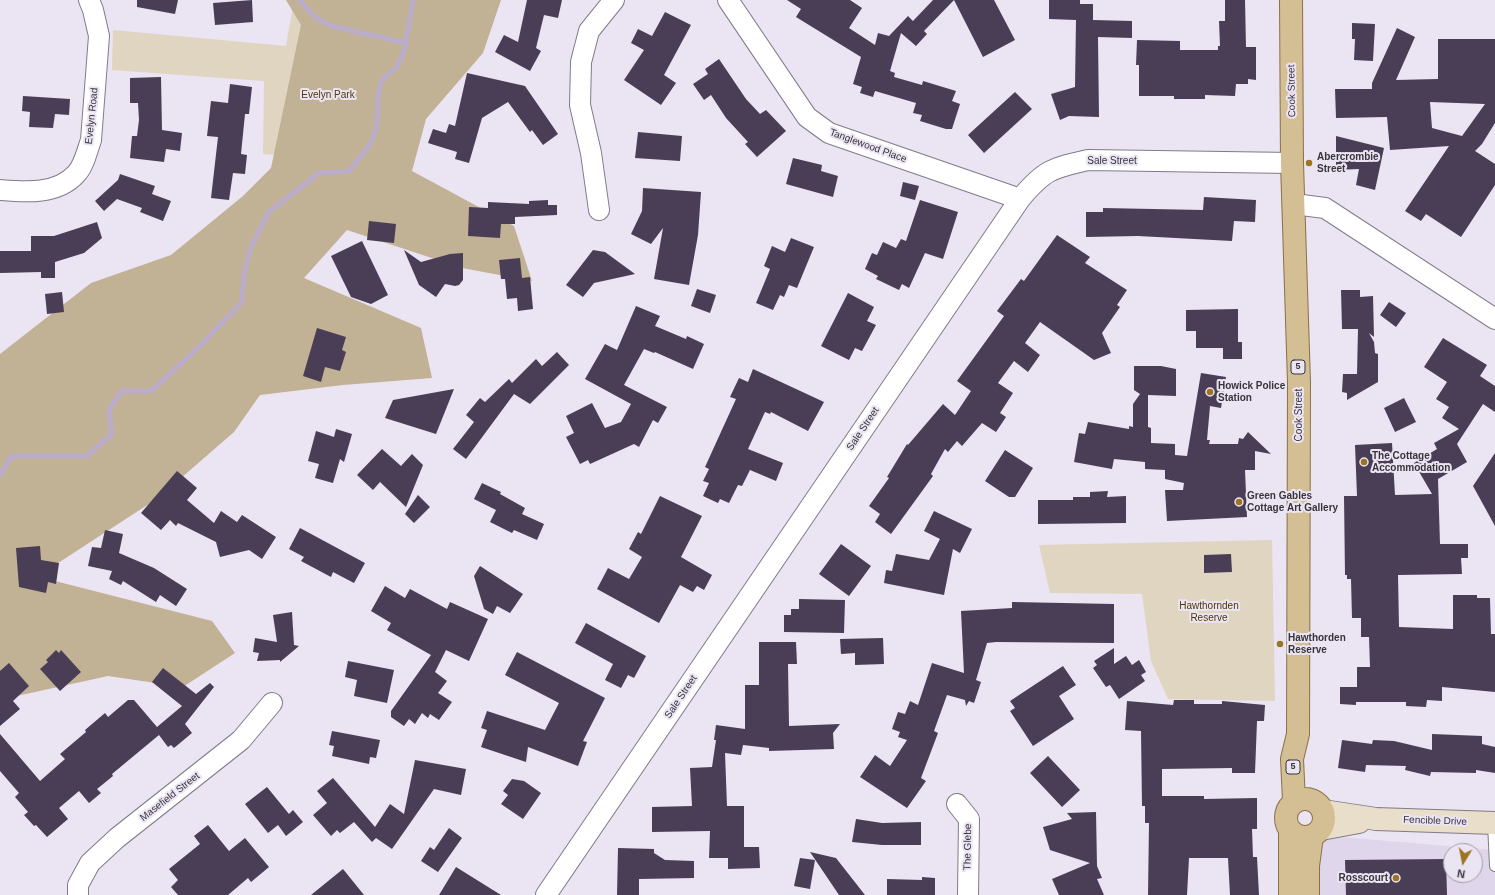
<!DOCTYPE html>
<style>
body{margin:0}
#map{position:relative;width:1495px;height:895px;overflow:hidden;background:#ebe4f3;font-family:Arial,sans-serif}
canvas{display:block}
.north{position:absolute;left:1443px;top:843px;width:40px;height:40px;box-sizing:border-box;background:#ebe4f3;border:1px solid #a39ea9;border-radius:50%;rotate:190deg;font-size:11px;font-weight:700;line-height:16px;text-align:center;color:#37343a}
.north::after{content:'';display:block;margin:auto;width:14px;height:18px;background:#9c7522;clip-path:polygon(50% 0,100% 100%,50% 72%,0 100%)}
</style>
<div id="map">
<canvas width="1495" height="895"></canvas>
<div class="north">N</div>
</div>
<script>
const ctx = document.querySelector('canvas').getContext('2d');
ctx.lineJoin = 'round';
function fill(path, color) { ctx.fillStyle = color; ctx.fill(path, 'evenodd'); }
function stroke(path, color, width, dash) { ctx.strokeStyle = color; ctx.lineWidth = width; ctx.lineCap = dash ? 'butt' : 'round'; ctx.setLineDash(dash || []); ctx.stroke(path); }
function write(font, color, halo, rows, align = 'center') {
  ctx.font = font + ' Arial,sans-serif'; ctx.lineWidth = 4; ctx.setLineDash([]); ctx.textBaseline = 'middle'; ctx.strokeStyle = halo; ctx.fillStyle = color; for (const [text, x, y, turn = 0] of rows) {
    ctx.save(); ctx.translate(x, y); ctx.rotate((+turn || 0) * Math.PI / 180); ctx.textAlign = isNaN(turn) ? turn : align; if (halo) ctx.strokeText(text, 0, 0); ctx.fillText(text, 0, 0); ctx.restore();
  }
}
fill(new Path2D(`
 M 1318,835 L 1495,850 L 1495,895 L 1318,895 ZM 1451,851 L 1475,851 L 1475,875 L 1451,875 Z`), '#e0d6ec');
fill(new Path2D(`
 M 294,0 L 364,161 L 263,154 L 264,81 L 112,70 L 113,30 L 286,46 Z
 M 1272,540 L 1275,701 L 1168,699 L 1151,661 L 1142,594 L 1050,593 L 1039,545 Z`), '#e0d5c0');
fill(new Path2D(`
 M 286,0 L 501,0 L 483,53 L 426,119 L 412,171 L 514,226 L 532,281 L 462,268 L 347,230 L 304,278 L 421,328 L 432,378 L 343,385 L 260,395 L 234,432 L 158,498 L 55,565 L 51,580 L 212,621 L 235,653 L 183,687 L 108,676 L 3,699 L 0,702 L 0,354 L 91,283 L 171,255 L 243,196 L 271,168 L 301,25 Z`), '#c1b195');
stroke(new Path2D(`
 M 299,0 L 316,18 L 331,26 L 406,43
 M 0,475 L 12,456 L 87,456 L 112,434 L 109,410 L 122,391 L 151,391 L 198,348 L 242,302 L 244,275 L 250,249 L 269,212 L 319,173 L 349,171 C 361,156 375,143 377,122 C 379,109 376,95 381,83 C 384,75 394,72 398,65 C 409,45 407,21 414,0`), '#bbadca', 5);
fill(new Path2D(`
 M 137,0 L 178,0 L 175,14 L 137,7 Z
 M 252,0 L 253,22 L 215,25 L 213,3 Z
 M 527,0 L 562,0 L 558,18 L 544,15 L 536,48 L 541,51 L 530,71 L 495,52 L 504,35 L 518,42 Z
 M 787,0 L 850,0 L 862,8 L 849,28 L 875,45 L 878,33 L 889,36 L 908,16 L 913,21 L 933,0 L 994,0 L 1015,40 L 983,57 L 954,0 L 924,31 L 927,34 L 916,46 L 901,33 L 890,71 L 895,73 L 894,77 L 922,85 L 923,81 L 956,91 L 952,101 L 960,104 L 952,129 L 946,129 L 920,121 L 922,115 L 913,113 L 916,103 L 875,91 L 873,97 L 860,93 L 862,87 L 853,84 L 861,57 L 796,17 L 801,9 Z
 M 1049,0 L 1080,0 L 1080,4 L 1093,4 L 1093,20 L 1132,21 L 1132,38 L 1098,37 L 1099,117 L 1069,116 L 1060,120 L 1051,94 L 1075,87 L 1076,20 L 1049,19 Z
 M 1225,0 L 1245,0 L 1246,47 L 1256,47 L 1256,80 L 1248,79 L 1248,84 L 1236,84 L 1235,96 L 1205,95 L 1205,99 L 1174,99 L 1174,96 L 1139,96 L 1139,65 L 1136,65 L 1137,40 L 1180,41 L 1180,50 L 1218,50 L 1218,46 L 1220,46 L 1219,21 L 1225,21 Z
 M 665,12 L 691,25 L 664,75 L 676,83 L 661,105 L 624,80 L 644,50 L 631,43 L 638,29 L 652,36 Z
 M 1352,23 L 1375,24 L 1373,61 L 1354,60 L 1355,39 L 1352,39 Z
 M 1397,28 L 1415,37 L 1396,80 L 1438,79 L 1438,39 L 1495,39 L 1495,123 L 1482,144 L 1475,151 L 1495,164 L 1495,185 L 1461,237 L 1426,214 L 1421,221 L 1405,211 L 1449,146 L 1390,150 L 1387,117 L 1336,118 L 1335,89 L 1372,89 L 1372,83 ZM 1430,102 L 1485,104 L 1462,136 L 1432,128 Z
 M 719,59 L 746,99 L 760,114 L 766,110 L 786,131 L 757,157 L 745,144 L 748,142 L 726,118 L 711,95 L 704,100 L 693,84 L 708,74 L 705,69 Z
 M 467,73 L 525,86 L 558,134 L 543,145 L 532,130 L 530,132 L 508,102 L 482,118 L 469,163 L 455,159 L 457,152 L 428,143 L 433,129 L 446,133 L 449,124 L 455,126 Z
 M 161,77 L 162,130 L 182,133 L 180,151 L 166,149 L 164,162 L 130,158 L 132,136 L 137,136 L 139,120 L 138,103 L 130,103 L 130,78 Z
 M 230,84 L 252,87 L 249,114 L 245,114 L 241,154 L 247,155 L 245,174 L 233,173 L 229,200 L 211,198 L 218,137 L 207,136 L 211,101 L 228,103 Z
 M 1015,92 L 1032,109 L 984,153 L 968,135 Z
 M 23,96 L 70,99 L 69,115 L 55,114 L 53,128 L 29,127 L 30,112 L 22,111 Z
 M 638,132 L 682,136 L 680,161 L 635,158 Z
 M 1336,136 L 1384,148 L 1375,190 L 1356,185 L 1359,169 L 1336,170 Z
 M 793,158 L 822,165 L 821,171 L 838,176 L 833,197 L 786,184 Z
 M 120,174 L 155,186 L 152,194 L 171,201 L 163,221 L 140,212 L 142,208 L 117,199 L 104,211 L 95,201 L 118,180 Z
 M 903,182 L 919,186 L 915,200 L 900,196 Z
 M 643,188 L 701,192 L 698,235 L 689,285 L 654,279 L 663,228 L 651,244 L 631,234 L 642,211 Z
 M 1204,197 L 1256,200 L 1255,222 L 1234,221 L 1232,241 L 1138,236 L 1086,237 L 1086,212 L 1103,212 L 1103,208 L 1203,210 Z
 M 548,200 L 548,205 L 557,205 L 557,215 L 515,217 L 515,224 L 501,224 L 500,238 L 468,236 L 469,207 L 488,208 L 488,202 L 529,204 L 529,201 Z
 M 920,200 L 958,212 L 943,259 L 925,253 L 909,288 L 902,284 L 899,290 L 876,279 L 878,276 L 865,269 L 872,253 L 877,255 L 883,242 L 896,248 L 901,239 L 906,241 Z
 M 369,221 L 396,224 L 394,243 L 367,240 Z
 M 97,222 L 102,238 L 84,253 L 55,262 L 55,278 L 41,278 L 41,272 L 0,273 L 0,251 L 31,251 L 31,236 L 54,236 Z
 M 1057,235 L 1090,257 L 1085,263 L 1127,290 L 1117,305 L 1120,307 L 1102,333 L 1111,353 L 1094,360 L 1040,322 L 1025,343 L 1040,355 L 1028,372 L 1014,361 L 998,383 L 1013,393 L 1000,413 L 1006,417 L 996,432 L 982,423 L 962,446 L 957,441 L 948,452 L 945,449 L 931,474 L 933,476 L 891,534 L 875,522 L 880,514 L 869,506 L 889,478 L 887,477 L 907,444 L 908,445 L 943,404 L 955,415 L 971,391 L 957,381 L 1004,316 L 997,311 L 1021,279 L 1024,281 Z
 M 791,238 L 814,247 L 797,288 L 789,285 L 784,297 L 780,295 L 773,310 L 756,303 L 770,269 L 764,266 L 772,246 L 785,252 Z
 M 362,241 L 388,295 L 371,304 L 351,297 L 331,256 Z
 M 404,250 L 421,262 L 450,254 L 463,253 L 463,280 L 459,285 L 455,286 L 445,284 L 436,297 L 419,285 Z
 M 593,250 L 605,252 L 635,274 L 594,283 L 583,297 L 566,285 Z
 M 520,258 L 522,278 L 530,277 L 533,309 L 518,311 L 517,298 L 507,299 L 505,279 L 501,279 L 499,260 Z
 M 697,289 L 716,295 L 710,313 L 691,306 Z
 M 1341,290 L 1360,290 L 1360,297 L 1373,296 L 1374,337 L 1369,333 L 1374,342 L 1375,353 L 1378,354 L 1378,382 L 1347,400 L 1347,393 L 1342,392 L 1343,374 L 1357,374 L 1358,329 L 1342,329 Z
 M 62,292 L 64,312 L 47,314 L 45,294 Z
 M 848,293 L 874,307 L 867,321 L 876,325 L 862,351 L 855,348 L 849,360 L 821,346 Z
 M 1389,302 L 1406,313 L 1396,327 L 1380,315 Z
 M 636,306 L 660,316 L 655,326 L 686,339 L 687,336 L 704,344 L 693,369 L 655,352 L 654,353 L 644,349 L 624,385 L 667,407 L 658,423 L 653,420 L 639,447 L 634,444 L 590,464 L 588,460 L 580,464 L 566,437 L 574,433 L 566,416 L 592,403 L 605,428 L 621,422 L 631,404 L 585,379 L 605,344 L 617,350 Z
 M 1238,309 L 1238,342 L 1242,342 L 1242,359 L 1223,359 L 1223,348 L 1196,348 L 1196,331 L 1186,331 L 1186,310 Z
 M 317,328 L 346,337 L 342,350 L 346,352 L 340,371 L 325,367 L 321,382 L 303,376 Z
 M 1443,338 L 1487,365 L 1480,376 L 1495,386 L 1495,412 L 1483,404 L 1457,444 L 1467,462 L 1438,479 L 1440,544 L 1468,544 L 1468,558 L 1461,558 L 1462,574 L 1398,575 L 1399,627 L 1453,629 L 1453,595 L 1477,595 L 1477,598 L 1490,598 L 1491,634 L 1495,634 L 1495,692 L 1442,687 L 1442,701 L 1427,700 L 1426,707 L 1406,706 L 1406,702 L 1356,702 L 1356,705 L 1340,704 L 1340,687 L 1357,687 L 1357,667 L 1370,667 L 1369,637 L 1361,637 L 1361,618 L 1352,618 L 1351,579 L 1347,579 L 1347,575 L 1345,575 L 1344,496 L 1357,496 L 1355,445 L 1392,443 L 1395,495 L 1432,494 L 1414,463 L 1437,449 L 1434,443 L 1459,429 L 1442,418 L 1449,407 L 1436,399 L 1447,382 L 1424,367 Z
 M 557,352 L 569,365 L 530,404 L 514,394 L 466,459 L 453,449 L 474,422 L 466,415 L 480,398 L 485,402 L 509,379 L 512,383 L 536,359 L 542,366 Z
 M 1134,366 L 1161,366 L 1176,369 L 1176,396 L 1148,395 L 1148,427 L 1151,428 L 1151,443 L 1175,444 L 1175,455 L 1187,456 L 1201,373 L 1226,377 L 1221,408 L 1210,406 L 1207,440 L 1210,440 L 1209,444 L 1238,444 L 1239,438 L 1243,439 L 1248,432 L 1271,454 L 1255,451 L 1255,470 L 1245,470 L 1247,517 L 1167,521 L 1165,490 L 1183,490 L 1184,483 L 1165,479 L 1165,470 L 1145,469 L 1145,462 L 1114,459 L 1112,469 L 1074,462 L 1079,433 L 1085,434 L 1088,422 L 1129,429 L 1129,426 L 1133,427 L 1133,404 L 1140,394 L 1134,390 Z
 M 753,369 L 824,402 L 808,431 L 771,412 L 770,414 L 765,412 L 748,449 L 783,463 L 776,481 L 750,470 L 742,486 L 738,485 L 729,503 L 720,499 L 718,503 L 703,496 L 709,483 L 703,481 L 709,469 L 705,467 L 736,399 L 730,397 L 739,378 L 748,382 Z
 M 454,389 L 436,434 L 385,418 L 393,400 Z
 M 1404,398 L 1416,422 L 1395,432 L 1384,408 Z
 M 336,429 L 352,434 L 344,462 L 340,459 L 333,483 L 315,478 L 319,464 L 308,461 L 316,431 L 334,437 Z
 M 382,449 L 401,466 L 412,454 L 423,465 L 406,507 L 380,482 L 373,490 L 357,475 Z
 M 1005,450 L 1033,468 L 1015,497 L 1009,497 L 985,481 Z
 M 1495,453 L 1495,526 L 1473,486 Z
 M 177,471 L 197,488 L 187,500 L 214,523 L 221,511 L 237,522 L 242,515 L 276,537 L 262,559 L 249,550 L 220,557 L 216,542 L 178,523 L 176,526 L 170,520 L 161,530 L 141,513 Z
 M 482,483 L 501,492 L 500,494 L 525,508 L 522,514 L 544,524 L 537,540 L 514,530 L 512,533 L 490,522 L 496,510 L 474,499 Z
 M 1108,491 L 1107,497 L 1126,496 L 1126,523 L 1038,524 L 1038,500 L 1073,500 L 1073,497 L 1090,497 L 1090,492 Z
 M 418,495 L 430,507 L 414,523 L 405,514 Z
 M 660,496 L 702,516 L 681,557 L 712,575 L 704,590 L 697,586 L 693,592 L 680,585 L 659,623 L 597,589 L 608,568 L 629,579 L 642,557 L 629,549 L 638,532 L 641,534 Z
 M 934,511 L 972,529 L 960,553 L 953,549 L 944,595 L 884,583 L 886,570 L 892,571 L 896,554 L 929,560 L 940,539 L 924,531 Z
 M 300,528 L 365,563 L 354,583 L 333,572 L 331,577 L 301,561 L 304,557 L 289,549 Z
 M 105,530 L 123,534 L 119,553 L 154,568 L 187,589 L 176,606 L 160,595 L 156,602 L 123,581 L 121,585 L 109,579 L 112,571 L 88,566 L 92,547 L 101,548 Z
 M 841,544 L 871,566 L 849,596 L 819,574 Z
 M 40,546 L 41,560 L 59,563 L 56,584 L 48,582 L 46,593 L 19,587 L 16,548 Z
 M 1231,554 L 1232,572 L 1204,573 L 1204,555 Z
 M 480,566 L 523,594 L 510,613 L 497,606 L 493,614 L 484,609 L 474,576 Z
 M 385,586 L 405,598 L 410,589 L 447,609 L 450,602 L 488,619 L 469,661 L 446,650 L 435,672 L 447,681 L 438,693 L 452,702 L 439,720 L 430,714 L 428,718 L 422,713 L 415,724 L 409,719 L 404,726 L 391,717 L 391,711 L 431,655 L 387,630 L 391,623 L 371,611 Z
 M 799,599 L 845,600 L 844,633 L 784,632 L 784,615 L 791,615 L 791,609 L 799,609 Z
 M 1012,602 L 1114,604 L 1114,643 L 996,642 L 987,643 L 976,680 L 981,682 L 974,703 L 969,701 L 966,706 L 965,700 L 947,695 L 934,731 L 938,733 L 921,778 L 926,781 L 907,808 L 860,777 L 875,755 L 890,766 L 907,740 L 898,737 L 900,732 L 892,729 L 898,712 L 905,714 L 910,701 L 918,705 L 932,663 L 964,673 L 961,611 L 1012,608 Z
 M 292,612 L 294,645 L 299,646 L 280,662 L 280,660 L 257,661 L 259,653 L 253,652 L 255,638 L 277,642 L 273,615 Z
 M 586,623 L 646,656 L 634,678 L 628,675 L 621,688 L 605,680 L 613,664 L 575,643 Z
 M 883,638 L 884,664 L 855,665 L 855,653 L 841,654 L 840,639 Z
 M 759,642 L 796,642 L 797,664 L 788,664 L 789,726 L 840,724 L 833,733 L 834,749 L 769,751 L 769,748 L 743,745 L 741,755 L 725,753 L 727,806 L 744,806 L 744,847 L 759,847 L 760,868 L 728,869 L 728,858 L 709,858 L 710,831 L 652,832 L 652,807 L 692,806 L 690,768 L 712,767 L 716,740 L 714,740 L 716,725 L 745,729 L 745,685 L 759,685 Z
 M 1114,648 L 1114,664 L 1126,656 L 1132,665 L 1139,660 L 1146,672 L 1141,675 L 1145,681 L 1119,699 L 1110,685 L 1106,687 L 1093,668 L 1097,665 L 1094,661 Z
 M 56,650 L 59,653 L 61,650 L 81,672 L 60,691 L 40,669 L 48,662 L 46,660 Z
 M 517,652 L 605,698 L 583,741 L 587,742 L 578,766 L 528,747 L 526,762 L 481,747 L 487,730 L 481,728 L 487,711 L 545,730 L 559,703 L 505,675 Z
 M 348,661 L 394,670 L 387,703 L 354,696 L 357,680 L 345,677 Z
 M 9,663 L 29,686 L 13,701 L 20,709 L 0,726 L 0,671 Z
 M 1063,666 L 1076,685 L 1059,696 L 1074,719 L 1033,746 L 1010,711 L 1015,708 L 1010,701 Z
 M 163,668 L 196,694 L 210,683 L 214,687 L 185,724 L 192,733 L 174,748 L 171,745 L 168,747 L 159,735 L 112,774 L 113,776 L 97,789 L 101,793 L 89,803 L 79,791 L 59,808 L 68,819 L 47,837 L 36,825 L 34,826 L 24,815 L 28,812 L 15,797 L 19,793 L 0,771 L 0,734 L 40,781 L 65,759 L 60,754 L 86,732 L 85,730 L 105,713 L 108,717 L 128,700 L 134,700 L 157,727 L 182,706 L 152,682 Z
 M 1174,700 L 1194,700 L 1194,704 L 1222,704 L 1222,701 L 1265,705 L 1264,721 L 1257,721 L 1255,773 L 1232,773 L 1232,768 L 1162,769 L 1162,796 L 1204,796 L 1204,799 L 1257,798 L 1257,829 L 1252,829 L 1253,857 L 1257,857 L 1259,895 L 1230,895 L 1228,858 L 1189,858 L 1187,895 L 1148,895 L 1149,823 L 1145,823 L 1145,806 L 1142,806 L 1141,731 L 1125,730 L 1127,701 L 1173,705 Z
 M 332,731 L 380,740 L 376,758 L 370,757 L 369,764 L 332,756 L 334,746 L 329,745 Z
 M 1432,734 L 1482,736 L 1482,744 L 1495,747 L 1495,773 L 1476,770 L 1476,773 L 1431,772 L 1430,776 L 1405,770 L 1406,766 L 1366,765 L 1365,772 L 1338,768 L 1342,740 L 1372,744 L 1373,740 L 1394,741 L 1432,750 Z
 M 1048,756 L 1080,790 L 1062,807 L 1030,773 Z
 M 415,760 L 466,769 L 461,795 L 434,789 L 392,849 L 376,838 L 372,842 L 354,822 L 340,833 L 337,830 L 331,836 L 313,815 L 327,803 L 317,791 L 333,778 L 375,827 L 390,804 L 404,814 Z
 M 512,779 L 524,781 L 541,793 L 523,819 L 501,804 L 508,795 L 503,791 Z
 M 267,787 L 289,814 L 293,810 L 303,822 L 286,836 L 278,825 L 268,833 L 245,804 Z
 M 1096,812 L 1097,866 L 1102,878 L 1097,879 L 1104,895 L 1059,895 L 1052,879 L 1090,863 L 1050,850 L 1043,827 L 1072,819 L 1067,813 Z
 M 856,819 L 882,823 L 921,822 L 921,845 L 882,845 L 852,842 Z
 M 208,825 L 229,851 L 245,838 L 269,867 L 251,882 L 248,878 L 228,895 L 178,895 L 171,887 L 178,880 L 169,869 L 200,844 L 194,836 Z
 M 449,828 L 462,838 L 438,872 L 421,861 L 430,847 L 434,850 Z
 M 618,848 L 654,849 L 654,853 L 665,860 L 694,861 L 694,878 L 639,879 L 639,895 L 617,895 Z
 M 810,852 L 836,858 L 865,895 L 839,895 Z
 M 800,858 L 815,860 L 810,889 L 794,886 Z
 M 1446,859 L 1447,895 L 1346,895 L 1345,860 Z
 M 456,867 L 501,895 L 439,895 Z
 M 343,869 L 364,895 L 311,895 Z
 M 922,877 L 935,878 L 935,895 L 887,895 L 887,879 L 922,880 Z`), '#4a3e56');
const lane = new Path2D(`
 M 1493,823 L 1495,866`);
const street = new Path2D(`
 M 728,0 L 807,117 L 829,133 L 1020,199
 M 0,190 C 25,192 57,195 76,174 C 84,166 87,151 91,140 L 99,36 L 93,10 L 89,0
 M 1294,204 L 1325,208 L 1495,319
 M 599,210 L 591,153 L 580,105 L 581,62 L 589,31 L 614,0
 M 957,804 L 969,819 L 968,895
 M 78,895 L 78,885 L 90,863 L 117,838 L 241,740 L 272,703
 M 546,895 L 1020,199 C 1044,170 1052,168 1088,160 L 1292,163`);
const secondary = new Path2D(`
 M 1323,811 L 1376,819 L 1495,823
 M 1321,829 L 1359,822`);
const primary = new Path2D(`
 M 1291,0 L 1292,163 L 1299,383 L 1298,734 L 1292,759 L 1294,801
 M1286 818a19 19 0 1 1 38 0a19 19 0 1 1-38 0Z
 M 1290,895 L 1290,831
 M 1308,895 L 1308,866 L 1312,836`);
stroke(lane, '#817b88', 12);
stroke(street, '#817b88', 22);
stroke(secondary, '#817b88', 24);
stroke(primary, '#8a7146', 24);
stroke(lane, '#fff', 10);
stroke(street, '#fff', 20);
stroke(secondary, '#e9dec9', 22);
stroke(primary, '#d4be94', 22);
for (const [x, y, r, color] of [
 [1309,163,4,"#9c7522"],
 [1210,392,4,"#9c7522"],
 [1364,462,4,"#9c7522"],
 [1239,502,4,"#9c7522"],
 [1280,644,4,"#9c7522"],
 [1396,878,4,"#9c7522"]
]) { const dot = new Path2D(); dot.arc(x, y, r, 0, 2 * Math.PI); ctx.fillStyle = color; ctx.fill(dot); stroke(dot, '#ebe4f3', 1.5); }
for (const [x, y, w] of [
 [1298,367,14],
 [1293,767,14]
]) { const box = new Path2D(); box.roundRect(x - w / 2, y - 7, w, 14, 3); ctx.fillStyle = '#ebe4f3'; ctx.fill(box); stroke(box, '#37343a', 1); }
write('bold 9px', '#37343a', null, [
 ["5",1298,367],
 ["5",1293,767]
]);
write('10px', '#37343a', '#ebe4f3', [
 ["Cook Street",1292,91,-91],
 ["Evelyn Road",92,116,-84],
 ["Tanglewood Place",868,146,20],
 ["Sale Street",1112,161],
 ["Cook Street",1299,415,-90],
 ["Sale Street",863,429,-56],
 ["Sale Street",681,697,-56],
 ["Masefield Street",170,797,-38],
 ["Fencible Drive",1435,821,2],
 ["The Glebe",968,847,-89]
]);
write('10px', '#503903', '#ebe4f3', [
 ["Evelyn Park",328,95],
 ["Hawthornden",1209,606],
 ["Reserve",1209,618]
]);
write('bold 10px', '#37343a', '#ebe4f3', [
 ["Abercrombie",1317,157],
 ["Street",1317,169],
 ["Howick Police",1218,386],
 ["Station",1218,398],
 ["The Cottage",1372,456],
 ["Accommodation",1372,468],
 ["Green Gables",1247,496],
 ["Cottage Art Gallery",1247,508],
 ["Hawthorden",1288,638],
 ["Reserve",1288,650],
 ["Rosscourt",1388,878,"right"]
], 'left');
</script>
